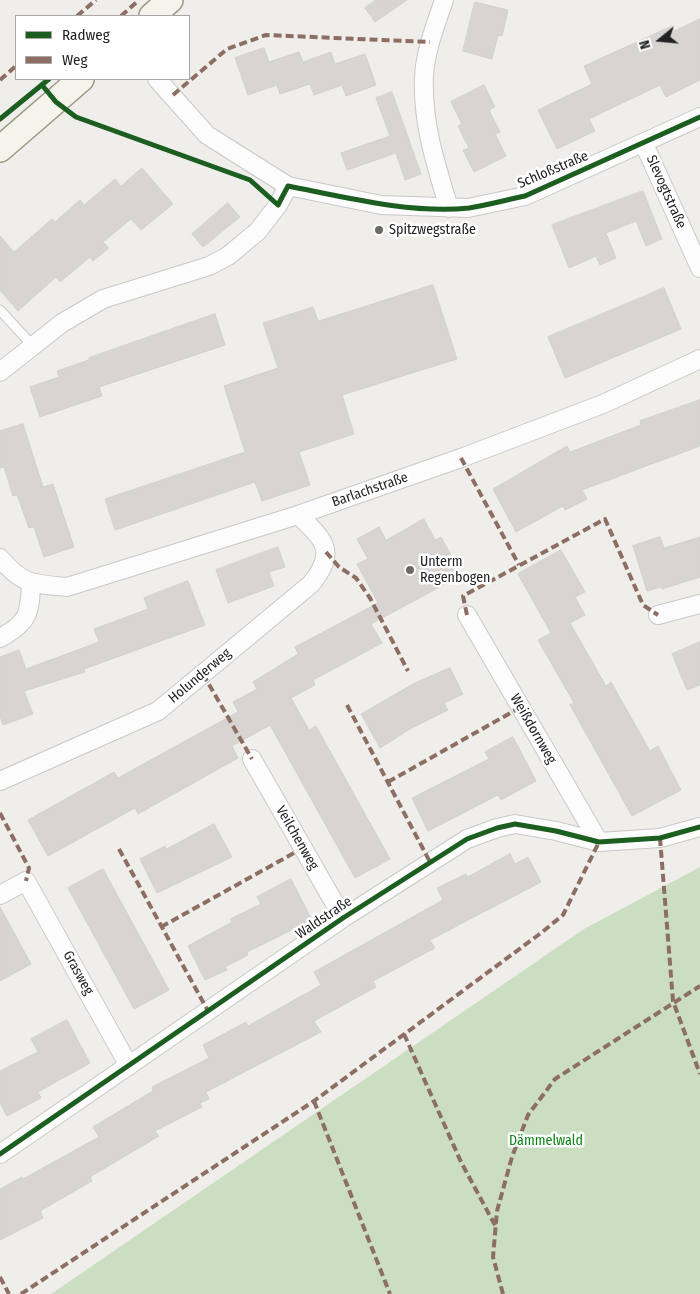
<!DOCTYPE html>
<meta charset="utf-8">
<style>
body{margin:0}
#map{position:relative;width:700px;height:1294px;overflow:hidden;background:#f0eeeb;font-family:"Fira Sans Condensed",sans-serif}
canvas{display:block}
.legend{position:absolute;left:15px;top:15px;width:175px;height:65px;box-sizing:border-box;background:#fff;border:1px solid #a7a7a7;margin:0;padding:6px 9px;list-style:none;font-size:15px;color:#222}
.legend li{display:flex;align-items:center;gap:10px;height:25px}
.legend b{width:25px;border:1px solid #a7a7a7}
.north{position:absolute;left:635px;top:15px;width:50px;height:50px;-webkit-text-stroke:4px #fff;paint-order:stroke;rotate:253deg;font-size:14px;font-weight:700;line-height:20px;text-align:center;color:#222}
.north::after{content:'';display:block;margin:auto;width:18px;height:22px;background:#222;clip-path:polygon(50% 0,100% 100%,50% 72%,0 100%)}
</style>
<div id="map">
<canvas width="700" height="1294"></canvas>
<ul class="legend">
<li><b style="height:6px;background:#1b5e20"></b>Radweg</li>
<li><b style="height:6px;background:#8d6e63"></b>Weg</li>
</ul>
<div class="north">N</div>
</div>
<script>
const ctx = document.querySelector('canvas').getContext('2d');
ctx.lineJoin = 'round';
function fill(path, color) { ctx.fillStyle = color; ctx.fill(path, 'evenodd'); }
function stroke(path, color, width, dash) { ctx.strokeStyle = color; ctx.lineWidth = width; ctx.lineCap = dash ? 'butt' : 'round'; ctx.setLineDash(dash || []); ctx.stroke(path); }
function write(font, color, halo, rows, align = 'center') {
  ctx.font = font + ' "Fira Sans Condensed",sans-serif'; ctx.lineWidth = 5; ctx.setLineDash([]); ctx.textBaseline = 'middle'; ctx.strokeStyle = halo; ctx.fillStyle = color; for (const [text, x, y, turn = 0] of rows) {
    ctx.save(); ctx.translate(x, y); ctx.rotate((+turn || 0) * Math.PI / 180); ctx.textAlign = isNaN(turn) ? turn : align; if (halo) ctx.strokeText(text, 0, 0); ctx.fillText(text, 0, 0); ctx.restore();
  }
}
fill(new Path2D(`
 M 700,867 L 700,1294 L 51,1294 L 584,929 Z`), '#cbdec1');
const building = new Path2D(`
 M 376,0 L 407,0 L 375,22 L 365,8 Z
 M 475,2 L 508,10 L 502,36 L 498,35 L 492,59 L 463,51 Z
 M 700,19 L 700,80 L 666,97 L 660,85 L 589,119 L 595,131 L 557,149 L 538,110 L 592,84 L 584,66 L 672,26 L 674,31 Z
 M 264,48 L 269,62 L 299,52 L 303,62 L 331,52 L 335,64 L 365,54 L 376,85 L 346,96 L 342,85 L 314,95 L 310,84 L 280,94 L 277,85 L 248,95 L 235,58 Z
 M 484,85 L 495,107 L 489,110 L 500,132 L 495,134 L 506,156 L 474,172 L 463,150 L 469,148 L 458,126 L 462,124 L 451,102 Z
 M 392,92 L 421,174 L 405,180 L 396,153 L 347,170 L 341,153 L 390,136 L 376,98 Z
 M 142,168 L 173,204 L 141,230 L 131,219 L 103,242 L 109,248 L 93,261 L 90,257 L 60,282 L 56,277 L 18,311 L 0,290 L 0,236 L 14,252 L 52,219 L 55,222 L 80,200 L 84,205 L 115,179 L 121,186 Z
 M 643,191 L 662,239 L 646,246 L 636,221 L 606,233 L 616,258 L 600,265 L 596,256 L 569,268 L 552,225 Z
 M 228,203 L 240,217 L 203,247 L 192,234 Z
 M 433,285 L 457,359 L 342,395 L 354,434 L 299,452 L 310,485 L 262,501 L 255,482 L 115,530 L 105,499 L 245,452 L 224,386 L 278,368 L 263,323 L 313,307 L 318,321 Z
 M 664,288 L 681,329 L 565,378 L 548,337 Z
 M 215,314 L 225,345 L 99,387 L 102,396 L 40,417 L 30,387 L 59,377 L 57,371 L 89,360 L 89,358 Z
 M 700,400 L 700,446 L 582,490 L 587,499 L 565,510 L 563,506 L 516,532 L 493,489 L 567,446 L 570,452 L 641,425 L 640,421 Z
 M 23,424 L 43,487 L 53,484 L 74,547 L 44,557 L 34,527 L 29,528 L 17,495 L 13,496 L 4,467 L 0,468 L 0,431 Z
 M 424,519 L 435,540 L 441,537 L 462,575 L 371,624 L 382,643 L 313,680 L 315,685 L 291,698 L 309,730 L 316,726 L 390,859 L 355,878 L 270,725 L 232,746 L 238,758 L 138,814 L 135,808 L 48,856 L 28,820 L 114,772 L 118,778 L 238,712 L 233,702 L 257,689 L 253,682 L 298,654 L 295,647 L 378,603 L 357,564 L 368,559 L 357,539 L 379,527 L 386,540 Z
 M 660,537 L 664,548 L 700,537 L 700,577 L 662,589 L 661,587 L 647,591 L 633,546 Z
 M 278,547 L 285,567 L 269,572 L 274,586 L 228,603 L 216,570 Z
 M 561,550 L 585,592 L 575,597 L 585,615 L 570,623 L 606,686 L 611,682 L 650,751 L 658,746 L 681,790 L 632,816 L 570,705 L 574,703 L 538,640 L 551,633 L 518,574 Z
 M 188,581 L 205,625 L 84,669 L 85,672 L 24,691 L 33,714 L 3,725 L 0,716 L 0,657 L 19,650 L 26,669 L 99,642 L 94,629 L 148,609 L 144,598 Z
 M 700,642 L 700,685 L 687,690 L 672,654 Z
 M 450,668 L 463,694 L 444,703 L 448,710 L 410,729 L 380,748 L 361,714 L 415,683 Z
 M 513,737 L 536,781 L 501,800 L 498,795 L 428,831 L 412,798 L 489,759 L 485,752 Z
 M 214,824 L 232,857 L 157,893 L 140,859 L 165,846 L 166,849 Z
 M 510,854 L 515,864 L 528,857 L 541,882 L 430,940 L 435,948 L 373,981 L 376,987 L 314,1021 L 321,1032 L 206,1092 L 209,1099 L 200,1103 L 202,1107 L 155,1131 L 159,1136 L 90,1177 L 92,1181 L 40,1211 L 43,1218 L 0,1240 L 0,1189 L 22,1177 L 23,1179 L 99,1137 L 93,1127 L 153,1091 L 152,1087 L 209,1058 L 203,1045 L 246,1022 L 248,1026 L 321,985 L 314,972 L 443,900 L 437,888 L 466,874 L 467,877 Z
 M 103,869 L 169,990 L 134,1009 L 68,888 Z
 M 291,879 L 312,920 L 247,952 L 248,955 L 225,967 L 227,970 L 205,980 L 188,946 L 232,922 L 230,919 L 261,904 L 257,897 Z
 M 0,907 L 31,964 L 0,981 Z
 M 67,1020 L 90,1063 L 38,1092 L 41,1098 L 7,1116 L 0,1103 L 0,1071 L 38,1052 L 31,1039 Z`);
fill(building, '#d7d4d2');
stroke(building, '#d3d0cc', 1);
const service = new Path2D(`
 M 0,310 L 32,345`);
const minor = new Path2D(`
 M 444,0 C 436,24 425,51 424,77 C 422,123 436,165 449,208
 M 157,79 L 207,135 L 288,186 L 381,205 L 468,208 L 525,196 L 700,117
 M 644,144 L 700,268
 M 0,372 L 62,323 L 103,299 L 209,266 L 228,256 L 258,231 L 278,205 L 288,186
 M 0,558 C 22,585 34,584 67,587 L 298,515 L 461,458 L 603,404 L 700,359
 M 467,615 L 599,842
 M 658,615 L 700,604
 M 0,638 C 28,623 30,614 31,583
 M 252,759 L 343,918
 M 0,781 L 158,711 L 311,584 C 337,552 325,540 298,515
 M 0,895 L 26,881 L 129,1066
 M 0,1154 L 343,918 L 467,839 L 497,828 L 515,824 L 556,831 L 599,842 L 660,838 L 700,827`);
const secondary = new Path2D(`
 M 152,16 L 170,0
 M 0,149 L 81,79`);
stroke(service, '#c9c8c7', 11);
stroke(minor, '#c9c8c7', 20);
stroke(secondary, '#999a82', 28);
stroke(service, '#fdfcfc', 9);
stroke(minor, '#fdfcfc', 18);
stroke(secondary, '#f4f4ed', 25);
stroke(new Path2D(`
 M 77,16 L 96,0
 M 121,16 L 139,0
 M 0,80 L 16,66
 M 173,95 L 227,49 L 266,35 L 430,42
 M 461,458 L 519,565
 M 326,552 L 339,567 L 356,578 L 370,598 L 408,671
 M 467,615 L 463,596 L 605,519 L 643,605 L 658,615
 M 203,674 L 252,759
 M 347,705 L 430,862
 M 388,782 L 521,707
 M 0,813 L 29,868 L 26,881
 M 660,838 L 673,1001 L 700,1074
 M 119,849 L 208,1011
 M 161,927 L 303,848
 M 404,1034 L 461,1162 L 496,1227
 M 314,1101 L 390,1294
 M 0,1277 L 9,1294
 M 21,1294 L 314,1101 L 541,933 L 563,915 L 599,842
 M 503,1294 L 493,1257 L 497,1211 L 512,1157 L 528,1115 L 555,1079 L 700,986`), '#8d6e63', 4, [8, 4]);
stroke(new Path2D(`
 M 42,85 L 56,102 L 76,117 L 250,180 L 278,205 L 288,186 C 344,197 411,214 469,208 C 488,205 506,200 525,196 L 700,117
 M 0,119 L 49,79
 M 0,1154 L 343,918 L 467,839 L 497,828 L 515,824 L 556,831 L 599,842 L 660,838 L 700,827`), '#1b5e20', 5);
for (const [x, y, r, color] of [
 [379,230,5,"#6a6968"],
 [410,570,5,"#6a6968"]
]) { const dot = new Path2D(); dot.arc(x, y, r, 0, 2 * Math.PI); ctx.fillStyle = color; ctx.fill(dot); stroke(dot, '#fff', 2); }
write('14px', '#222', '#fff', [
 ["Schloßstraße",553,170,-23],
 ["Slevogtstraße",666,192,66],
 ["Barlachstraße",370,490,-19],
 ["Holunderweg",200,676,-40],
 ["Weißdornweg",533,729,60],
 ["Veilchenweg",297,838,60],
 ["Waldstraße",324,918,-34],
 ["Grasweg",78,973,61]
]);
write('14px', '#222', '#fff', [
 ["Spitzwegstraße",389,230],
 ["Unterm",420,562],
 ["Regenbogen",420,578]
], 'left');
write('14px', '#0c8416', '#fff', [
 ["Dämmelwald",546,1141]
]);
</script>
